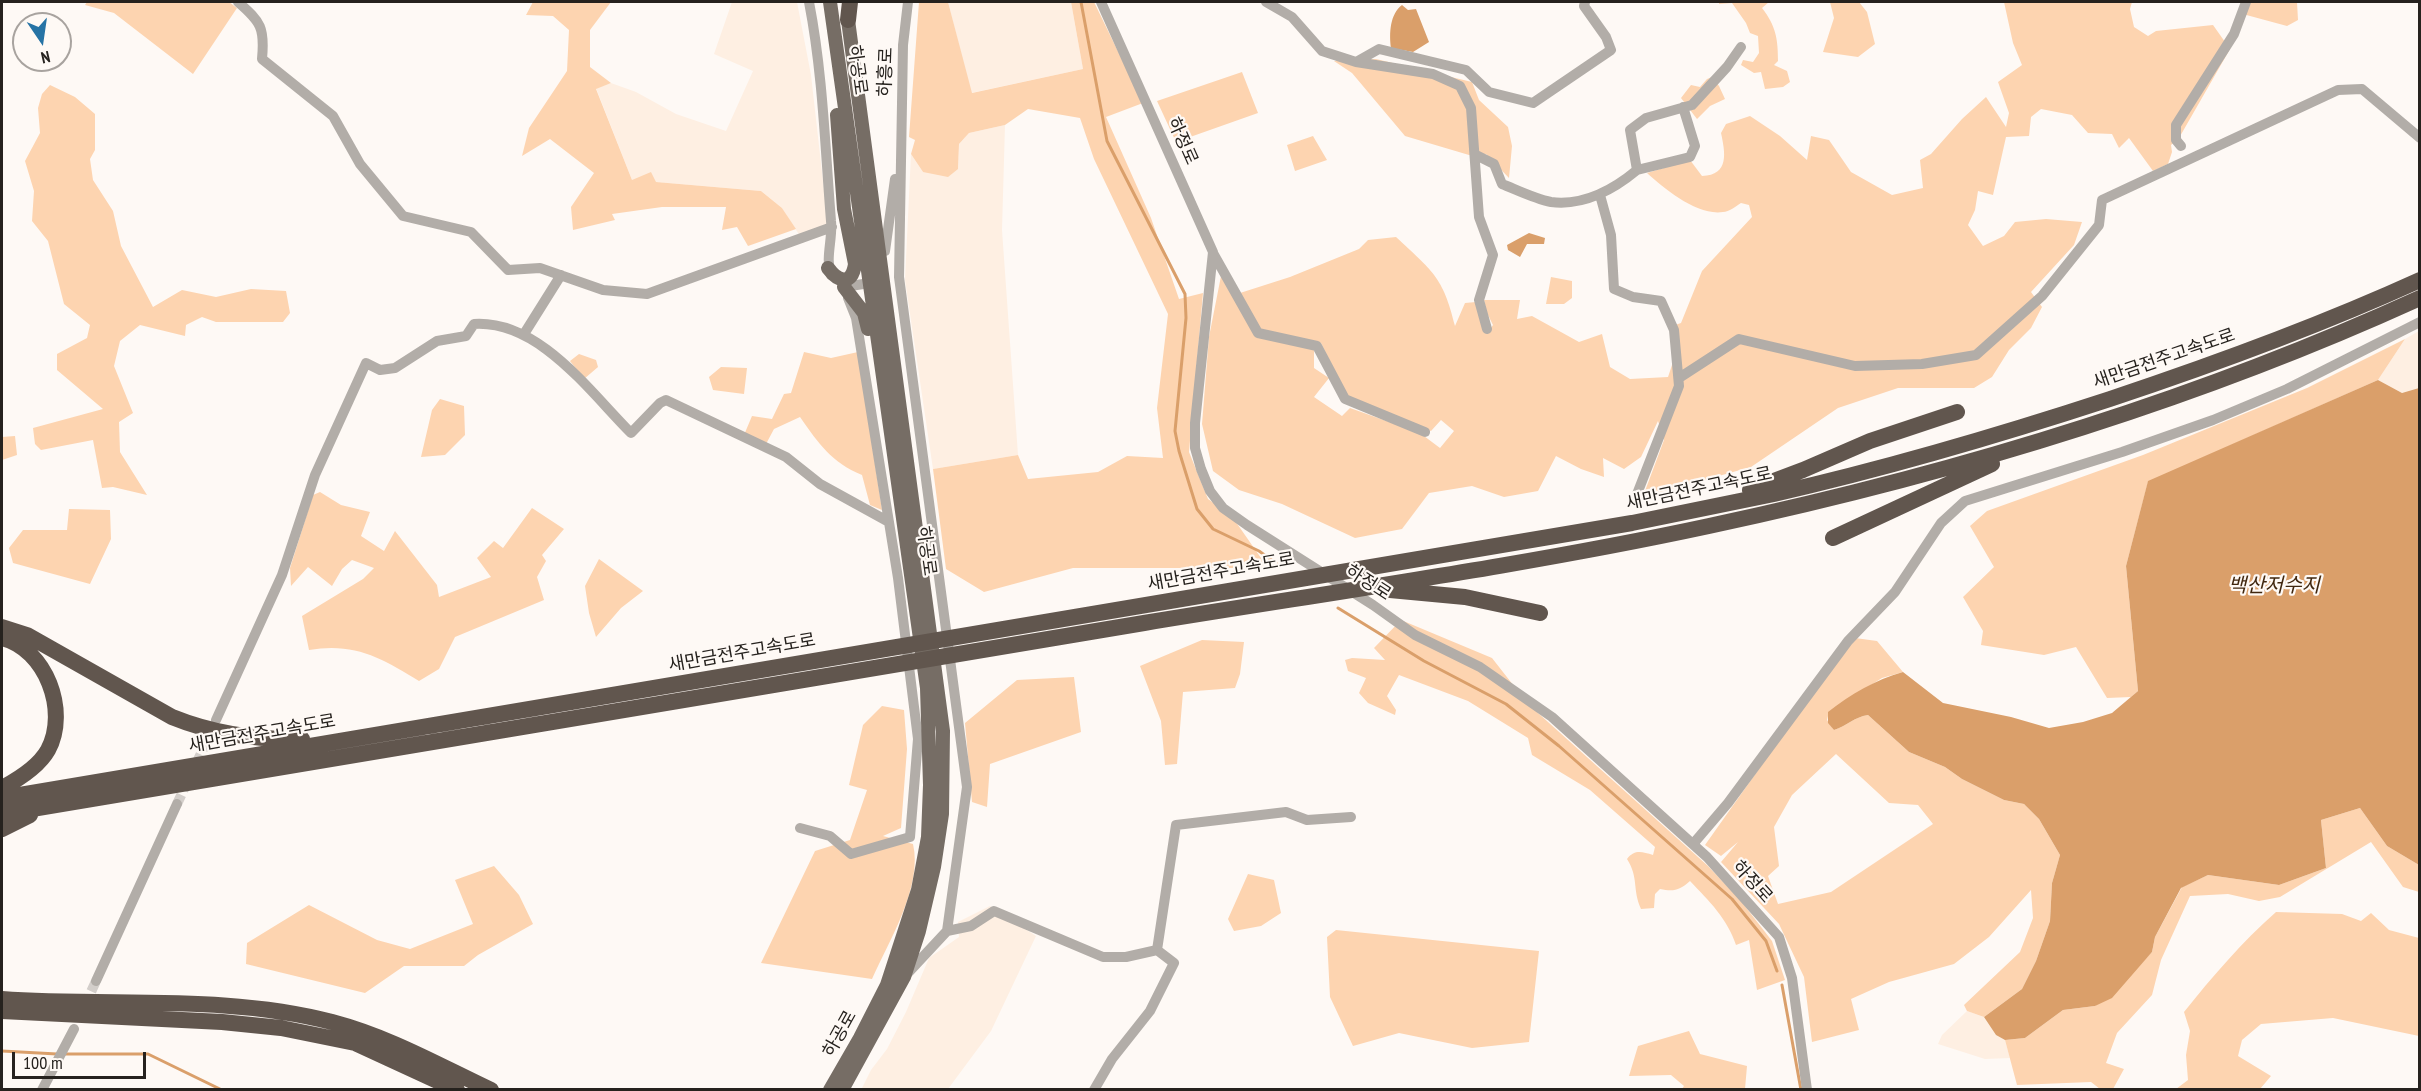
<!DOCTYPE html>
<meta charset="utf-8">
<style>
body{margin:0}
#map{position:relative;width:2421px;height:1091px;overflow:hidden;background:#fef9f5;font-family:"PT Sans Narrow",sans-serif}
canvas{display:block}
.frame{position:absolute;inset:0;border:3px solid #26221e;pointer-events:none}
.north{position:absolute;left:12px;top:12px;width:60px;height:60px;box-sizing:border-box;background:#fef9f5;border:2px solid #a8a39f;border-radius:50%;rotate:167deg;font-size:16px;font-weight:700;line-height:24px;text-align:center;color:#26221e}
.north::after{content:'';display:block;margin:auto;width:21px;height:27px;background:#2673a5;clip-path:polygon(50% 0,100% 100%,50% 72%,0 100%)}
.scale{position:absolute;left:12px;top:1052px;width:134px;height:27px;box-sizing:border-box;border:3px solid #26221e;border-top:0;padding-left:8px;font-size:18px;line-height:21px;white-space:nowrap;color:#26221e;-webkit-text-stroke:4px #fef9f5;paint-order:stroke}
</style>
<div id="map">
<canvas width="2421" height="1091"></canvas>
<div class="frame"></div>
<div class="north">N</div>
<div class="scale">100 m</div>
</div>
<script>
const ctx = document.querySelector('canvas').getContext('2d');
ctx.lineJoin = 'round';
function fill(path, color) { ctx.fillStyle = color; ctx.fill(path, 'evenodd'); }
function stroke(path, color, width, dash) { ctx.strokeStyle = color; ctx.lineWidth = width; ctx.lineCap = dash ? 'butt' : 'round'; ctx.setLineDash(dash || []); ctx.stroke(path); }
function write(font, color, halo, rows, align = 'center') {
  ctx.font = font + ' "PT Sans Narrow","Noto Sans KR",sans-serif'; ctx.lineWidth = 4.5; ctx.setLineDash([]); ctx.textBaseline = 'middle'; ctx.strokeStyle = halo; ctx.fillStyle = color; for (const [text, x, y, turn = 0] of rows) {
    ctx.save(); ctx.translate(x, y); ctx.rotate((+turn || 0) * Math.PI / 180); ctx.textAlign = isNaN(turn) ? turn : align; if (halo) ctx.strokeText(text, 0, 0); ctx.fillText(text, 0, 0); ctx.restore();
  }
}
fill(new Path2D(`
 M 732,2 L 797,2 L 811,75 L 828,225 L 800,236 L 782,208 L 761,191 L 632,180 L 596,88 L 611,83 L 636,92 L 676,114 L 726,131 L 753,71 L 714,54 Z
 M 948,2 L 1071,2 L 1083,69 L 971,93 Z
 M 1005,125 L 1002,230 L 1018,455 L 933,469 L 905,280 L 911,154 L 923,172 L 958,169 L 959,144 L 969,133 Z
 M 2419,331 L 2419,388 L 2402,393 L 2378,380 L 2405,339 Z
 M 990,906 L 1036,936 L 991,1031 L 948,1089 L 861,1090 L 871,1070 L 887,1049 L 906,1012 L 929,958 L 959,937 L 958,922 Z
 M 1967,1011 L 1984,1017 L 1996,1035 L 2005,1040 L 2010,1058 L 1985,1059 L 1938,1044 L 1942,1035 Z`), '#feefe2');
fill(new Path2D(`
 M 87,2 L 229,2 L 237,8 L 193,74 L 114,13 L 85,5 Z
 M 533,2 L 611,2 L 590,30 L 590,67 L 611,83 L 596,89 L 632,180 L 651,172 L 656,182 L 761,191 L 782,208 L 796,229 L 748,246 L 737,227 L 722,230 L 726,207 L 662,207 L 612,214 L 615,220 L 573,230 L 571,207 L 594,173 L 550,139 L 522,156 L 529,128 L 567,71 L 569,30 L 553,16 L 526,15 Z
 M 919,2 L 948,2 L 972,93 L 1083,69 L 1071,2 L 1094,2 L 1143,103 L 1106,117 L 1151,218 L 1179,299 L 1203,293 L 1189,452 L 1208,499 L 1231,515 L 1268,568 L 1073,568 L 984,592 L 946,569 L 933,469 L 1018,455 L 1028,479 L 1098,472 L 1127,456 L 1163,458 L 1157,408 L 1168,314 L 1094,159 L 1080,118 L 1028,109 L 1005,125 L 969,133 L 959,144 L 958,169 L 948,177 L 923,172 L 911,154 L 915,140 L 909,137 Z
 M 1719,2 L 1769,2 L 1762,8 C 1776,26 1778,39 1778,61 L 1774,65 L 1787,71 L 1790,82 L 1783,87 L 1765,89 L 1761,72 L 1754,73 L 1741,65 L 1743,60 L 1753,62 L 1759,53 L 1758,36 L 1750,33 L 1746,23 L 1732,3 L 1719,4 Z
 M 1830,2 L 1859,2 L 1867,12 L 1875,44 L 1858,57 L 1823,52 L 1834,18 Z
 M 2004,2 L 2132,2 L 2130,9 L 2134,27 L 2148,36 L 2156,31 L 2213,25 L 2230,49 L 2179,138 L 2171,145 L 2172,152 L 2168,164 L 2153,171 L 2129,138 L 2119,148 L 2112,134 L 2088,133 L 2072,115 L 2041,109 L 2031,117 L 2029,136 L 2006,137 L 1993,195 L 1978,191 L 1975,210 L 1968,225 L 1983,246 L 2004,236 L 2015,222 L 2046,219 L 2082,222 L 2074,245 L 2031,292 L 2042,307 L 2031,328 L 2009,350 L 1992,377 L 1974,388 L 1898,388 L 1838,408 L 1751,467 L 1654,494 L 1645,491 L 1664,440 L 1658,421 L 1641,457 L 1624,469 L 1603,458 L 1604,477 L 1581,469 L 1556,456 L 1538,491 L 1504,497 L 1472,486 L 1429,493 L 1402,529 L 1355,538 L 1282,504 L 1239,490 L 1213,471 L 1202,424 L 1209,337 L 1221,276 L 1258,335 L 1314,349 L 1314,368 L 1329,378 L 1314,397 L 1342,416 L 1350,408 L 1420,433 L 1440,448 L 1454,431 L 1441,420 L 1431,431 L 1347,397 L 1321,343 L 1261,330 L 1240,293 L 1290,277 L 1359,249 L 1368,240 L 1396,237 C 1432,271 1443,276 1455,326 L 1465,303 L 1476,302 L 1487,333 L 1493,325 L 1487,313 L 1484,300 L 1520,300 L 1517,319 L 1532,316 L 1579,342 L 1602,334 L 1610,367 L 1630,379 L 1668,377 L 1678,347 L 1675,325 L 1681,323 L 1702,271 L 1752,217 L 1749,205 L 1741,203 C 1736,206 1729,212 1723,212 C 1697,216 1665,189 1647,173 L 1690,160 L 1702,176 C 1730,175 1725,152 1721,133 L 1726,124 L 1750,116 L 1780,136 L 1807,160 L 1811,136 L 1829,140 L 1851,172 L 1892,195 L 1923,188 L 1920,160 L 1931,154 L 1962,119 L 1986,97 L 2006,127 L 2009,113 L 1998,82 L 2022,65 L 2013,43 Z
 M 2242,2 L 2297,2 L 2298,20 L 2287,26 L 2239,13 Z
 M 1376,59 L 1472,82 L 1479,100 L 1508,127 L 1512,146 L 1509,178 L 1486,154 L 1469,155 L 1405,136 L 1352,73 L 1334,61 Z
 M 1242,72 L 1258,113 L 1176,142 L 1157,101 Z
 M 1712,77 L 1719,86 L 1725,99 L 1710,106 L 1697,119 L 1681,98 L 1691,85 L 1700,87 L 1707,79 Z
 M 50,85 L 75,97 L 95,114 L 95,150 L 90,159 L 93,180 L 113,211 L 121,246 L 153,307 L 182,290 L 216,297 L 251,289 L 286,291 L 290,313 L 283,322 L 216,322 L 202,317 L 186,325 L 185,336 L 140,325 L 120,341 L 114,366 L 133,413 L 119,422 L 120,452 L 147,495 L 113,487 L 102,488 L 93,440 L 41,450 L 35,444 L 33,428 L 103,409 L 57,370 L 57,354 L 87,338 L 90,325 L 64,304 L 48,241 L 32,221 L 34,191 L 25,161 L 40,133 L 38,108 L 42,94 Z
 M 1313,136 L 1327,160 L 1295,171 L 1287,145 Z
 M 1551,277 L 1572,281 L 1572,298 L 1564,304 L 1546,304 Z
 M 2405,339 L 2378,380 L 2148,482 L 2126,566 L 2138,691 L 2131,697 L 2107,698 L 2076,647 L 2044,655 L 1981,645 L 1983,631 L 1963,597 L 1994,567 L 1970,526 L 1987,511 L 2143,455 L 2307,388 Z
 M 804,352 L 831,358 L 858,352 L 882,510 L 870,505 L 862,475 C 831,462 819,444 800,417 L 774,429 L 766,444 L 744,435 L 752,416 L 772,419 L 784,394 L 791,393 Z
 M 579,354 L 596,360 L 598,367 L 584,379 L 570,361 Z
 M 721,367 L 747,368 L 744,394 L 713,390 L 709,377 Z
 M 440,399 L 464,406 L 465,435 L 445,455 L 421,457 L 432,410 Z
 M 15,436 L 17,455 L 2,460 L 2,437 Z
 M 320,492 L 341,505 L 370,512 L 361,536 L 384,551 L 395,531 L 437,585 L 439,597 L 491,577 L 477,558 L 494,541 L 503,548 L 532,508 L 564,529 L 542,555 L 546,561 L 537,577 L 544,600 L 455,637 L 439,669 L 419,681 C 382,658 354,642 309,650 L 302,616 L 363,579 L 374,568 L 352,560 L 342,569 L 332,586 L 308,567 L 291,586 L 290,568 L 313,495 Z
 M 69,509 L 110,510 L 111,539 L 90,584 L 13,563 L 9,548 L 23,530 L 67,530 Z
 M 599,559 L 643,591 L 621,608 L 596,637 L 589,613 L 585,586 Z
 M 1401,620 L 1492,658 L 1528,704 L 1708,866 L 1741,901 L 1772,941 L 1785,980 L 1757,990 L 1749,940 L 1736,945 C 1727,918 1709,901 1690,881 C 1680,890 1674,892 1660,889 L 1655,894 L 1654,908 L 1641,909 C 1632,889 1639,878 1627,859 C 1635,849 1642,852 1653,855 L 1655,847 L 1590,790 L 1532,755 L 1528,738 L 1468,701 L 1399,675 L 1387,696 L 1396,710 L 1395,715 L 1368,703 L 1359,693 L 1366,678 L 1348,671 L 1345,660 L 1352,658 L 1385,660 L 1374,648 Z
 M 1855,638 L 1877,641 L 1903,672 L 1882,678 L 1829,712 L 1827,720 L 1834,730 C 1847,726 1854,717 1868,715 L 1909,752 L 1945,767 L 1962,779 L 2004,800 L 2024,804 L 2039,819 L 2060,855 L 2052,883 L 2050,921 L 2036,961 L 2022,989 L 1984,1017 L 1967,1011 L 1964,1005 L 2020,952 L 2033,918 L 2031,890 L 1989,937 L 1954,964 L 1889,982 L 1851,999 L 1859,1030 L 1812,1042 L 1804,977 L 1779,924 L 1721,862 L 1738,842 L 1721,856 L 1705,845 L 1795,718 ZM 1836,754 L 1889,803 L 1918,805 L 1933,824 L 1831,892 L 1778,904 L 1768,876 L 1779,866 L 1774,827 L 1792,795 Z
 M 1202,640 L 1244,642 L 1240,674 L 1235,688 L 1183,692 L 1177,764 L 1165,765 L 1161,721 L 1140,666 Z
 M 1074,677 L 1081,732 L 990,764 L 987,807 L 972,802 L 965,723 L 1017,680 Z
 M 882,706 L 904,710 L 907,749 L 901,828 L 883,836 L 913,844 C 923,886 889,941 872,979 L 761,963 L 815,851 L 850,840 L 867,790 L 849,785 L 863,725 Z
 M 2360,808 L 2387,846 L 2419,865 L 2419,892 L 2403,887 L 2371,842 L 2280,897 L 2259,901 L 2228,894 L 2190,896 L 2161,960 L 2152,995 L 2117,1033 L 2106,1063 L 2124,1069 L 2113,1089 L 2100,1089 L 2091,1082 L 2017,1085 L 2005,1040 L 2025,1038 L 2063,1010 L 2095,1006 L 2134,971 L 2152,952 L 2155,937 L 2182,887 L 2208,875 L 2279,885 L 2326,868 L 2321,820 Z
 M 494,866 L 519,895 L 533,924 L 478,955 L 464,966 L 404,966 L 365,993 L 246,964 L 247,943 L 309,905 L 377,940 L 410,949 L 473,924 L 455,880 Z
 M 1248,874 L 1274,880 L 1281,913 L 1261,926 L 1234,931 L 1228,919 Z
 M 2276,912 L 2342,914 L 2361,921 L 2371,913 L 2389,930 L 2419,938 L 2419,1036 L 2333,1018 L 2261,1024 L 2242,1040 L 2238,1056 L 2271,1076 L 2260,1089 L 2176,1089 L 2188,1080 L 2186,1055 L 2190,1031 L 2184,1012 C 2212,977 2242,942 2276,912 Z
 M 1336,930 L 1539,951 L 1529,1042 L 1472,1048 L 1399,1033 L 1353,1046 L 1330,997 L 1327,937 Z
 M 1689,1031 L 1700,1054 L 1747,1066 L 1745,1089 L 1682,1089 L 1684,1086 L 1671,1075 L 1629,1076 L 1638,1046 Z`), '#fdd4b0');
fill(new Path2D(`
 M 1402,5 L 1408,10 L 1416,9 L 1429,42 L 1413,52 L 1391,48 C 1389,33 1390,14 1402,5 Z
 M 1529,233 L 1545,238 L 1544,244 L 1527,244 L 1520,257 L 1508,250 L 1507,245 Z
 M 2378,380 L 2402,393 L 2419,388 L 2419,865 L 2387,846 L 2360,808 L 2321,820 L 2326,868 L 2279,885 L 2208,875 L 2181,888 L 2155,937 L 2152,952 L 2112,998 L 2095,1006 L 2063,1010 L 2025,1038 L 2005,1040 L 1996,1035 L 1984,1017 L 2022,989 L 2036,961 L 2050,921 L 2052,883 L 2060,855 L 2039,819 L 2024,804 L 2004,800 L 1962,779 L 1945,767 L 1909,752 L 1868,715 C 1854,717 1847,726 1834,730 L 1828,723 L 1828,712 C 1851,694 1875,680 1903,672 L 1943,703 L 2011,717 L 2049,728 L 2083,722 L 2112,713 L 2138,691 L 2126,566 L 2148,481 Z`), '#da9f6a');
stroke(new Path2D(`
 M 1081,2 L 1107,141 L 1185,294 L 1186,318 L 1175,431 L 1179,451 L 1197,509 L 1213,529 L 1259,551 L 1277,564
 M 1338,608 L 1424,661 L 1506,704 L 1559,746 L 1732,899 L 1766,941 L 1777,971
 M 1782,985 L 1801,1090
 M 2,1051 L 57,1054
 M 64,1054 L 148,1054 L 222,1090`), '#da9f6a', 3);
stroke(new Path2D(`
 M 177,804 L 214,726
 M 85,1005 L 96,981`), '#d3ceca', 10, [10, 5]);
stroke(new Path2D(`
 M 238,2 C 261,22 265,28 262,59 L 333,116 L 360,164 L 403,216 L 471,232 L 508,270 L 540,268 L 603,290 L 647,294 L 832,227
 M 809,2 C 823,74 825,147 831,221 C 833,238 825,258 831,275
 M 1101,2 L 1213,252 L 1195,423 L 1195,448 L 1201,469 L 1210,491 L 1223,508 L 1247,525 L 1373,605 L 1415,635 L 1480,667 L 1552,717 L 1707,857 L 1779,937 L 1792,978 L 1807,1090
 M 1266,2 L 1292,17 L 1322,51 L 1356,62 L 1433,74 L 1460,86 L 1471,108 L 1479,217 L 1493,255 L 1479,300 L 1487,329
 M 1356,62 L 1379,49 L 1466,70 L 1489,92 L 1533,103 L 1611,50 L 1606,37 L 1584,6 L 1585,2
 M 2181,146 L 2176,140 L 2176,125 L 2234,34 L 2246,2
 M 1476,155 L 1494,164 L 1502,184 C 1517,190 1535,199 1551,202 C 1583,206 1613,190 1637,170 L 1630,130 L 1646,118 L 1692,105 L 1727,67 L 1741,47
 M 1637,170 L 1690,157 L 1695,146 L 1683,107
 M 1600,195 L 1611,235 L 1614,289 L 1633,297 L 1661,301 L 1674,330 L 1679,386 L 1637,494
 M 878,253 L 885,251 L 895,179
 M 1213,253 L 1258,333 L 1317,346 L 1345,399 L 1425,432
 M 844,287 L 876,282
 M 524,334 L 561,275
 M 1679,378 L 1739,339 L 1855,366 L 1922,364 L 1976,355 L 2042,296 L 2099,225 L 2102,200 L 2338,90 L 2362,89 L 2420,138
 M 216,720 L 282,575 L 315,475 L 366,363 L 380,370 L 395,368 L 437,341 L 466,336 L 474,324 C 539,320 589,391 631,433 L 660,403 L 666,400 L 786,457 L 820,484 L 889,522
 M 800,828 L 830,836 L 851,854 L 910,837 L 918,739 L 898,578 L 856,318 L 848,298
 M 1693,844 L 1728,803 L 1848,641 L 1895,592 L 1941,523 L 1965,501 L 2122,452 L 2213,420 L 2287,389 L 2420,322
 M 947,931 L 971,926 L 994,911 L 1103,957 L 1126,957 L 1157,950
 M 906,975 L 947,931 L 967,787 L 899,277 L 903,45 L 908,2
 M 96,981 L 177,804
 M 42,1090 L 74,1029
 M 1094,1090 L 1112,1059 L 1150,1011 L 1174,963 L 1157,950 L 1176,825 L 1286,812 L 1307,820 L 1351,817`), '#b2ada8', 10);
stroke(new Path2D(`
 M 830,2 L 927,688 L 930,785 L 928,837 L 918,890 L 887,985 L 860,1038 L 830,1090
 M 828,268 C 839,283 852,285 855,264 L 844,209 L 837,115
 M 844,287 L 864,313 L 868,329
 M 842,1090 L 904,977 L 919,931 L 934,867 L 942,814 L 943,731 L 848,20`), '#766d65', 14);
stroke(new Path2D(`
 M 848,20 L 850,2
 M 1750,490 L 1803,470 L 1870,441 L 1957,412
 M 1833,538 L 1992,464
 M 1390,590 L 1465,597 L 1540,613
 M 2,627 L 27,635 L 172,717 C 214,734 257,740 302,739
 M 2,638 C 46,649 69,711 48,750 C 39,766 17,780 2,788
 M 2,798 L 1632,523 C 1679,513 1727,504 1774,494 C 1888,468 2000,435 2110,399 C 2215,364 2319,326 2420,280
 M 2,814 C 382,748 763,686 1144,623 C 1333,592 1523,566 1709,526 C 1953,474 2192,402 2420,298
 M 2,829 L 30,815
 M 2,999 C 111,1007 225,994 332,1022 C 389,1037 438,1065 491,1090
 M 2,1011 L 222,1022 L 281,1028 L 355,1043 L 457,1090`), '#61564e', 16);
write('18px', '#26221e', '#fef9f5', [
 ["하공로",857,70,82],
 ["하흥로",886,72,-88],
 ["하정로",1182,141,66],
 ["새만금전주고속도로",2164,359,-19],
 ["새만금전주고속도로",1699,489,-12],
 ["하공로",926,551,82],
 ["새만금전주고속도로",1221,572,-10],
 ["하정로",1368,583,33],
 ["새만금전주고속도로",742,653,-10],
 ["새만금전주고속도로",262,734,-10],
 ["하정로",1752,882,48],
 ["하공로",840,1034,-61]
]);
write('italic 20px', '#40270f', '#fef9f5', [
 ["백산저수지",2274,586]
]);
</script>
